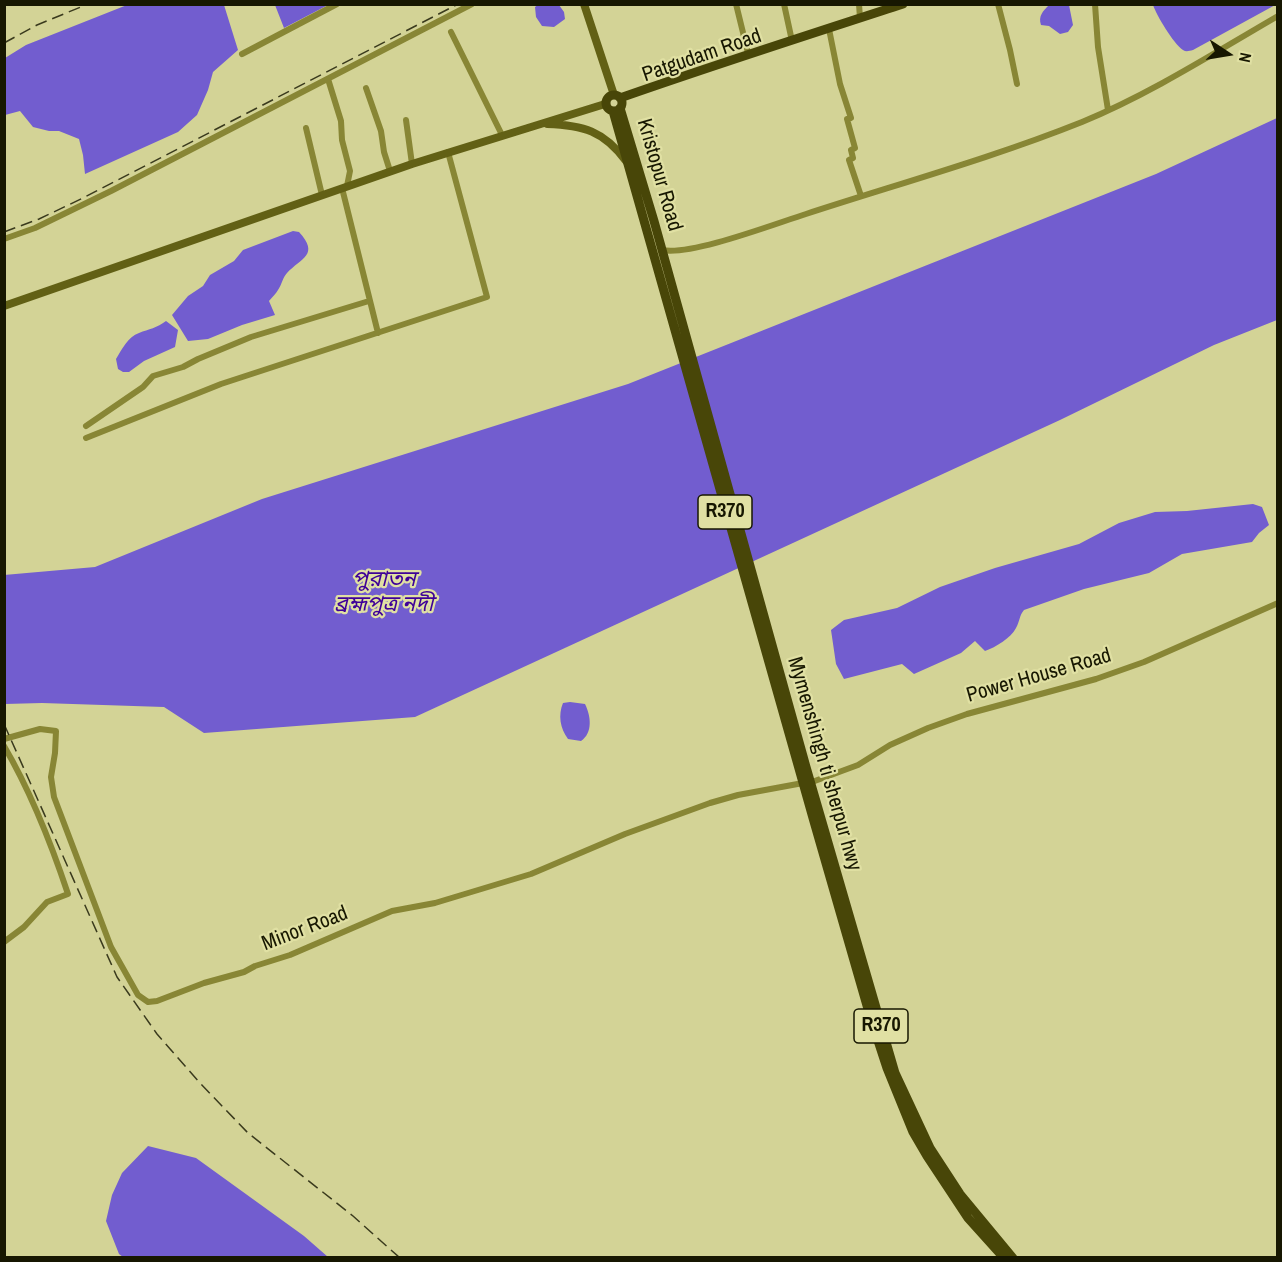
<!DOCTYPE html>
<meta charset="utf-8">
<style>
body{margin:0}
#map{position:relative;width:1282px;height:1262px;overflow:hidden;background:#d3d396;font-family:"Archivo Narrow",sans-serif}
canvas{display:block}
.frame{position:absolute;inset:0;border:6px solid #171701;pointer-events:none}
.north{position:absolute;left:1198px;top:24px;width:60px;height:60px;-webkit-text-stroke:4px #e0e0a3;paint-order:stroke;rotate:102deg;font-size:16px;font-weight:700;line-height:24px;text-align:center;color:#171701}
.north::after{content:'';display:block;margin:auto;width:21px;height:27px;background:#171701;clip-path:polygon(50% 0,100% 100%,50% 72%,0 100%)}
</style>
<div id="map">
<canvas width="1282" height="1262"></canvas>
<div class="frame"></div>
<div class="north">N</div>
</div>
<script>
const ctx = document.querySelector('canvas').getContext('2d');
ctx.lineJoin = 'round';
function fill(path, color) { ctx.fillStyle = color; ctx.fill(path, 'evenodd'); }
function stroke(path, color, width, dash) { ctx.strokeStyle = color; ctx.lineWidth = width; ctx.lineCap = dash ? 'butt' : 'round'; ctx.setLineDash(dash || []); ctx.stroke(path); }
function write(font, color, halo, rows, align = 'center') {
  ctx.font = font + ' "Archivo Narrow","Noto Sans Bengali",sans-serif'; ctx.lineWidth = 4.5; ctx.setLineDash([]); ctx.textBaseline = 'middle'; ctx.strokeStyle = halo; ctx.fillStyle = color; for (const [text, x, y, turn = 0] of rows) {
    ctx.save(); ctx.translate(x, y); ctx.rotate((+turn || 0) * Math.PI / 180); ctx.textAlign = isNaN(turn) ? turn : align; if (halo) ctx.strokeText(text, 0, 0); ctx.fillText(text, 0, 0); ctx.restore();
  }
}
fill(new Path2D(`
 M 539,4 L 559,5 L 564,12 L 565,19 L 554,27 L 542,26 L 536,17 L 535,7 Z
 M 1277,4 L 1193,50 C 1189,51 1186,52 1183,50 C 1173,43 1157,16 1153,5 Z
 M 127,5 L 224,5 L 238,50 L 213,72 L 208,90 L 197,115 L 178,132 L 85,174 L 83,155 L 79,139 L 59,131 L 49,131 L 33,127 L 20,111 L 5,115 L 5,58 L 26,45 Z
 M 275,5 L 275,4 L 328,5 L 284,28 Z
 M 1049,5 L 1069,5 L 1073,25 L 1068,32 L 1060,34 L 1049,26 L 1041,25 C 1038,16 1043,11 1049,5 Z
 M 1277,118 L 1277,320 L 1214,345 L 1060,420 L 415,717 L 204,733 L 164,707 L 42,703 L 5,704 L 4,575 L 95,567 L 262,499 L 628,384 L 1156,174 Z
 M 293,231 L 299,232 C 320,255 301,258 287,273 C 283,277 282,284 278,290 C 276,294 272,297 269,301 L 275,315 L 242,325 L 208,339 L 188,341 L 172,315 L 188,296 L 203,286 L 210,275 L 234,261 L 243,250 Z
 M 166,321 L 178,330 L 175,347 L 144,361 L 129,372 L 123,372 L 118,369 L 116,359 C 122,349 128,337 139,333 C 149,329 157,328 166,321 Z
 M 1253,504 L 1262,507 L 1269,525 L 1259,533 L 1252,542 L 1182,554 L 1149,573 L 1084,589 L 1024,610 C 1019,616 1020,621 1016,628 C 1011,638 996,647 985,651 L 975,641 L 961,653 L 914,674 L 902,664 L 844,679 L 836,664 L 831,630 L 844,620 L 897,608 L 940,587 L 995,568 L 1079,544 L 1119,523 L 1155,512 L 1187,511 Z
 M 570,702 L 585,704 C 591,716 593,733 581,741 L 568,739 C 560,728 558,715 563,703 Z
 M 148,1146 L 196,1158 L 304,1236 L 328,1257 L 123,1257 L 119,1254 L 106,1221 L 112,1195 L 122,1173 Z`), '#725dcf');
stroke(new Path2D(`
 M 736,4 L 748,53
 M 784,4 L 792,41
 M 859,4 L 860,18
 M 998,4 L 1010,50 L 1017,84
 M 1095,4 L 1098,47 L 1108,110
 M 829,29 L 840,84 L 851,118 L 847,119 L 855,148 L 851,150 L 853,158 L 849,160 L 861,196
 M 451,32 L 502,135
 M 242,54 L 337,4
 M 328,79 L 341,121 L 342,140 L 350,171 L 347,186
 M 366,88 L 381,131 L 384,152 L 390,171
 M 406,120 L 412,164
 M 306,128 L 322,195
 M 342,188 L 378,333
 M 4,239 L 35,228 L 111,191 L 472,4
 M 662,250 C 691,256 774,224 806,214 C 898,184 992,158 1082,122 C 1150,94 1214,53 1278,16
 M 86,426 L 143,387 L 153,376 L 183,367 L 198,359 L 251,337 L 369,301
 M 86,438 L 221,384 L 487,297 L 448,152
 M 4,739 L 40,729 L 56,731 L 55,753 L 51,777 L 54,797 L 111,947 L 138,995 L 148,1002 L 157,1001 L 204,983 L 244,972 L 255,966 L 290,955 L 392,911 L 435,903 L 531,874 L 625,834 L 710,803 L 738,795 L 803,783
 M 4,746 C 31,792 51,843 68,894 L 47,902 L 24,927 L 4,942
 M 812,782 L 858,765 L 890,745 L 928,728 L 967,714 L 1096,679 L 1144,662 L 1278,603`), '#888635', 6);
stroke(new Path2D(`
 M 584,4 L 614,95
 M 547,124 C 583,125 604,131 626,161
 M 4,306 L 412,164 L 605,104`), '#626015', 8);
stroke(new Path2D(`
 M606 103a8 8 0 1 1 16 0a8 8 0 1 1-16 0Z
 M 620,98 C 714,65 808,35 903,4
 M 620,108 L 654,221 L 806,767 L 895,1073 L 930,1148 L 960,1194 L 1013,1258
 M 613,111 L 813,818 L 870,1016 L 887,1068 L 913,1132 L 927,1156 L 968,1218 L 1004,1258`), '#484608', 9);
stroke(new Path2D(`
 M 4,43 L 37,25 L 88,4
 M 4,232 L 39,219 L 83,198 L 458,4
 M 4,724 L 117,977 L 157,1034 L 199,1082 L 248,1133 L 353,1216 L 400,1258`), '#3a3a1d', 1.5, [12, 6]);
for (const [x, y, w] of [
 [725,512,54],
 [881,1026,54]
]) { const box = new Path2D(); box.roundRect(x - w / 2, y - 17, w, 34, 4.5); ctx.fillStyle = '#e0e0a3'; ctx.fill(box); stroke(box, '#171701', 1.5); }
write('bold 20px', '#171701', null, [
 ["R370",725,512],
 ["R370",881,1026]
]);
write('21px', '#171701', '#e0e0a3', [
 ["Patgudam Road",702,56,-19],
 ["Kristopur Road",659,175,74],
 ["Power House Road",1039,676,-16],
 ["Mymenshingh ti sherpur hwy",824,764,74],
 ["Minor Road",305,929,-21]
]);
write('italic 22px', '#3e0098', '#e0e0a3', [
 ["পুরাতন",384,580],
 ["ব্রহ্মপুত্র নদী",384,605]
]);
</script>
